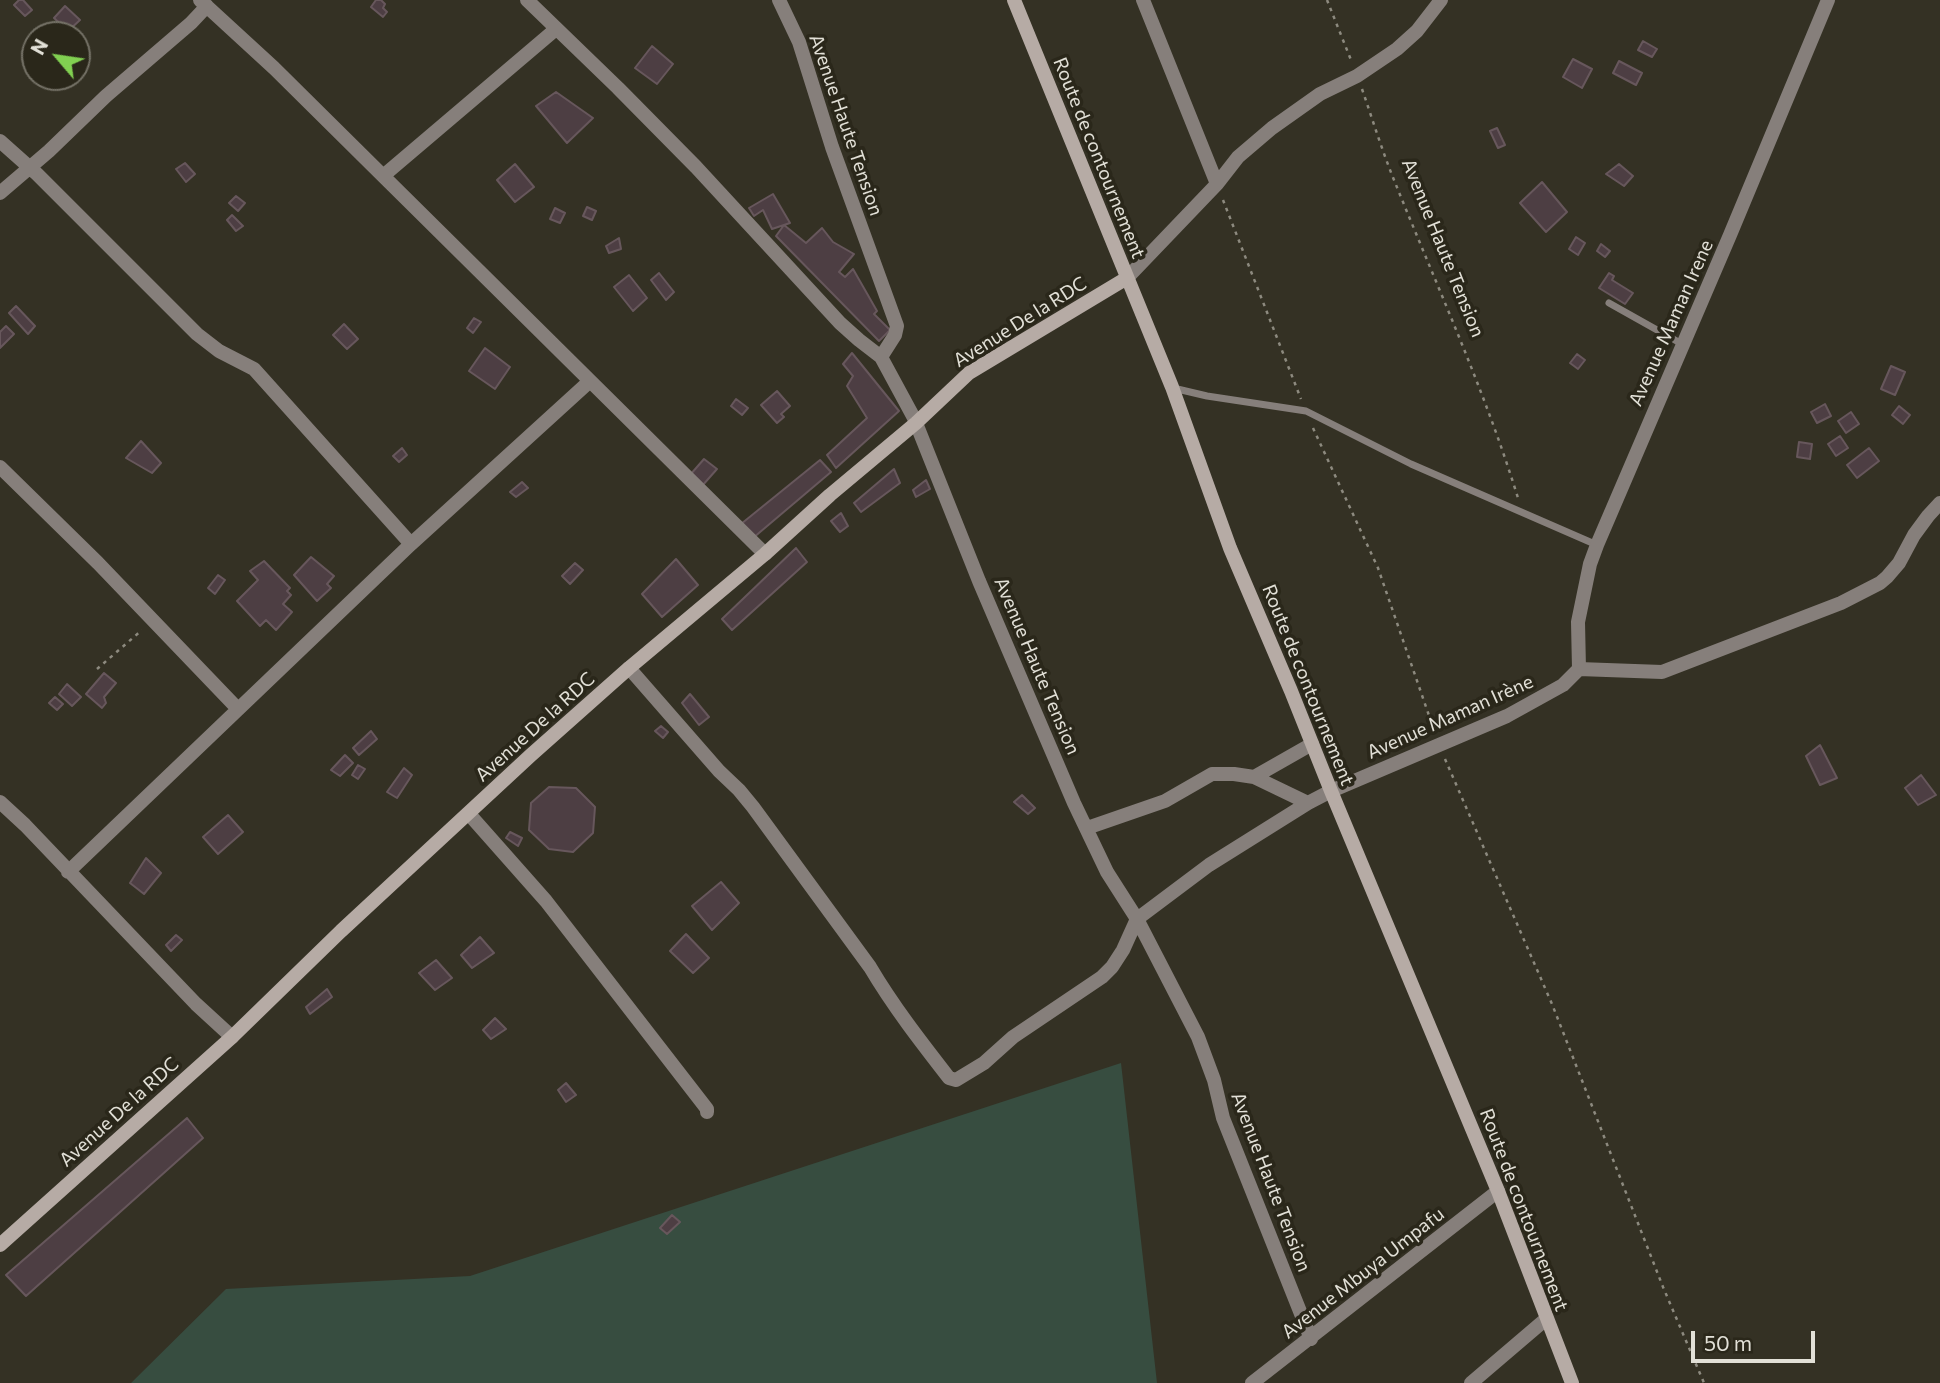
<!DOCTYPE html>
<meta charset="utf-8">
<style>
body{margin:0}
#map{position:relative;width:1940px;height:1383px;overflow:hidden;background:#343124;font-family:Commissioner,sans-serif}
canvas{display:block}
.north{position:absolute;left:21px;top:21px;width:70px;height:70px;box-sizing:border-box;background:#2a271a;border:2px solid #747166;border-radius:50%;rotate:299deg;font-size:19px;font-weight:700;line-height:28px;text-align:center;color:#e2e0d7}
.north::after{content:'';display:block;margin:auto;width:24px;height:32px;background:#81d051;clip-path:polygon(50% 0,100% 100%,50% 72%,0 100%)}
.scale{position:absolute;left:1691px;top:1331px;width:124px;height:32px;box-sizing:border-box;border:4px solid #e2e0d7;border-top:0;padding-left:9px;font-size:21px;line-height:24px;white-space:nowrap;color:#e2e0d7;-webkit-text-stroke:5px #2a271a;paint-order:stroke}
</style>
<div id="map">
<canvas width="1940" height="1383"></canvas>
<div class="north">N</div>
<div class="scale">50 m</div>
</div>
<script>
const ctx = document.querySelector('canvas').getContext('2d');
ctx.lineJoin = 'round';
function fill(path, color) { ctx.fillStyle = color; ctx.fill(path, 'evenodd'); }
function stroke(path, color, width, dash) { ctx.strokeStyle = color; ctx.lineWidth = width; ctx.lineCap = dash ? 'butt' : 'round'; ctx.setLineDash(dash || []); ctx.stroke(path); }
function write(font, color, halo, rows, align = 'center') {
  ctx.font = font + ' Commissioner,sans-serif'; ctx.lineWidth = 7; ctx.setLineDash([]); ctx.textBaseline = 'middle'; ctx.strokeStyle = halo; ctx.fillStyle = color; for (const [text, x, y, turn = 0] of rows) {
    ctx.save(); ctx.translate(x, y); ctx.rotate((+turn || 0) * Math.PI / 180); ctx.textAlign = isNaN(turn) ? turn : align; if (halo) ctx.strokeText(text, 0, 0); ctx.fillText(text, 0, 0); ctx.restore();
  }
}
fill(new Path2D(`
 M 1121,1063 L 1157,1383 L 131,1383 L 226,1289 L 470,1276 Z`), '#374d40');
const building = new Path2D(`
 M 19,0 L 23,0 L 32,10 L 25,16 L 14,5 Z
 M 376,0 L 381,0 L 385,4 L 383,8 L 387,12 L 383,17 L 371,7 Z
 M 65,6 L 80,20 L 68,31 L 54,18 Z
 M 1643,41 L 1657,49 L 1652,57 L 1638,50 Z
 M 652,46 L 673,64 L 657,84 L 635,68 Z
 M 1573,59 L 1592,69 L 1582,88 L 1563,77 Z
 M 1619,61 L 1642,73 L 1636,85 L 1613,73 Z
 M 556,92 L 593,118 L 567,143 L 536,106 Z
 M 1497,128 L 1505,145 L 1498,148 L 1490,131 Z
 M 185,163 L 195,174 L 186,182 L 176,169 Z
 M 515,164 L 534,187 L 515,202 L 497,180 Z
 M 1619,164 L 1633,176 L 1624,186 L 1606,174 Z
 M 1542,182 L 1567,212 L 1546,232 L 1520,203 Z
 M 773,194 L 790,223 L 772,229 L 763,210 L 754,216 L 749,208 Z
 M 236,196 L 245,203 L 238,211 L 229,203 Z
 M 587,207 L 596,211 L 592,220 L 583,216 Z
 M 555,208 L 565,213 L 560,223 L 550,219 Z
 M 232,215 L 243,226 L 236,231 L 227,220 Z
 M 784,225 L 806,243 L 822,228 L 833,242 L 854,254 L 839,272 L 845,277 L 853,269 L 877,311 L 874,314 L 890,330 L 879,341 L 776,236 Z
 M 1576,237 L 1585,243 L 1578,255 L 1569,249 Z
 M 619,238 L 621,249 L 609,253 L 606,246 Z
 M 1601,244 L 1610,251 L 1605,257 L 1597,251 Z
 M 659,273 L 674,292 L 666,300 L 651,280 Z
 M 1609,273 L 1614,276 L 1612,280 L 1633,293 L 1625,304 L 1599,288 Z
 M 629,275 L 647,298 L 633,311 L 614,287 Z
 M 16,306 L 35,326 L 28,334 L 9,313 Z
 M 474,318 L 481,322 L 473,333 L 467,328 Z
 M 344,324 L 358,339 L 347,349 L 333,335 Z
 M 6,326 L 14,334 L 0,348 L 0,332 Z
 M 485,348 L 510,367 L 495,389 L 469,371 Z
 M 852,353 L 899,411 L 836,468 L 827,455 L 867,418 L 847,386 L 853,376 L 843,364 Z
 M 1577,354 L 1585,360 L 1578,369 L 1570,363 Z
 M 1891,366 L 1905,372 L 1895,395 L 1881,389 Z
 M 777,391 L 790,406 L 781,414 L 784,417 L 777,423 L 761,405 Z
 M 736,399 L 748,408 L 742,415 L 731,406 Z
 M 1825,404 L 1831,416 L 1817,423 L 1811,412 Z
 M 1899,406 L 1910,415 L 1903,424 L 1892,415 Z
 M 1851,412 L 1859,424 L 1846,433 L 1838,421 Z
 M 1840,436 L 1848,448 L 1836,456 L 1828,444 Z
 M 141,441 L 161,463 L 152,473 L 126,458 Z
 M 1799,442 L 1812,444 L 1810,459 L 1797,457 Z
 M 402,448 L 407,455 L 399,462 L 393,456 Z
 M 1869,448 L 1879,461 L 1857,478 L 1847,465 Z
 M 704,459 L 717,469 L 702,486 L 690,475 Z
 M 820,460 L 831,472 L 753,538 L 741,524 Z
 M 894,469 L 900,483 L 861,512 L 854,503 Z
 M 926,480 L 930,489 L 916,497 L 913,490 Z
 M 522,482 L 528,488 L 516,497 L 510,492 Z
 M 841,513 L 848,526 L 840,532 L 831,521 Z
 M 796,548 L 807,562 L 732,630 L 722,619 Z
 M 311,557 L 334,576 L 327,584 L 331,588 L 317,601 L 294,575 Z
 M 676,559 L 698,585 L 662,617 L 642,594 Z
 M 264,561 L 290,588 L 287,591 L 291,595 L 283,604 L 292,612 L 276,630 L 266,620 L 260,626 L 237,601 L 258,580 L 250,571 Z
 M 575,563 L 583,570 L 570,584 L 562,576 Z
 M 218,575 L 225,580 L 215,594 L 208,588 Z
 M 104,673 L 116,683 L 104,697 L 106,703 L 102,708 L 86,694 Z
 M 67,684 L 81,697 L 72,706 L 59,694 Z
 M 690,694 L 709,717 L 699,725 L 682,703 Z
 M 55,697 L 63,704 L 57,710 L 49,703 Z
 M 661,726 L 668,732 L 663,738 L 655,731 Z
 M 371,731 L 377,739 L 359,755 L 353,748 Z
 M 1820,745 L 1837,778 L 1820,785 L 1806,756 Z
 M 345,755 L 353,763 L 340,776 L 331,770 Z
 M 358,765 L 365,769 L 358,779 L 352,775 Z
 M 404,768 L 412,775 L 397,798 L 387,792 Z
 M 1921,775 L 1936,795 L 1918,805 L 1905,788 Z
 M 549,787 L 576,788 L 595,807 L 593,833 L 573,852 L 549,849 L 529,830 L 531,803 Z
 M 1022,795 L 1035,808 L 1028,814 L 1014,802 Z
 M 228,815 L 243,832 L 218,854 L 203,837 Z
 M 510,832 L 522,838 L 518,846 L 506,838 Z
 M 146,858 L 161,873 L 144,894 L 130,883 Z
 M 721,882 L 739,903 L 712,930 L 692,906 Z
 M 686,934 L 709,958 L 693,973 L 670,951 Z
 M 176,935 L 182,940 L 171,951 L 166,945 Z
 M 480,937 L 494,953 L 472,968 L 461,955 Z
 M 436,960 L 452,978 L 435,990 L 419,973 Z
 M 327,989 L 332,997 L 310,1014 L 306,1007 Z
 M 495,1018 L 506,1029 L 491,1039 L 483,1030 Z
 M 566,1083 L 576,1095 L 566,1102 L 558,1090 Z
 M 187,1118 L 203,1138 L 26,1296 L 6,1275 Z
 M 672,1215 L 680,1222 L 667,1234 L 660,1228 Z`);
fill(building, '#4d3e43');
stroke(building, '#67575c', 2);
stroke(new Path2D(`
 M 1327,0 L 1351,60
 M 1362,89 C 1372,118 1381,147 1392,175 C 1435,282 1484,388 1518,498
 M 1223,200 L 1301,399
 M 1313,428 L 1378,568 L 1434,730
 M 97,669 L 142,630
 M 1445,759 L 1552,1004 L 1663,1287 L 1704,1383`), '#8d8a7f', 2.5, [3.5, 5]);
stroke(new Path2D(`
 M 1609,303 L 1682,344
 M 1173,388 L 1207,396 L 1306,411 L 1411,464 L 1597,545`), '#867f7b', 7);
stroke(new Path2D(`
 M 200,0 L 274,68 L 765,554
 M 527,0 L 618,88 L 696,167 L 840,323 L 859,340 L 881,357
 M 779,0 L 799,42 L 832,147 L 897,326 L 895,335 L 881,357 L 914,418 L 979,581 L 1074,803 L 1107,872 L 1137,919 L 1198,1037 L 1214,1080 L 1223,1118 L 1311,1339
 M 1143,0 L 1217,184
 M 0,141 L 37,174 L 197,334 L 219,351 L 254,369 L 411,544
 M 383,176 L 556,29
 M 0,193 L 49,151 L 106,96 L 191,23 L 207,6
 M 1127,278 L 1217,184 L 1238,157 L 1272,128 L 1320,94 L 1357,76 L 1397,49 L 1417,31 L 1441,0
 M 0,467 L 98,563 L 237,708
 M 629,668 L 719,771 L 739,790 L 753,807 L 870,967 C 893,1006 921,1042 949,1078 L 956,1080 L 984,1063 L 1013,1037 L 1102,977 L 1112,967 L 1123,950 L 1137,919 L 1209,865 L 1308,803 L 1331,791 L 1507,716 L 1563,685 L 1579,669
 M 1579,669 L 1578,622 L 1590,564 L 1597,545 L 1730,235 L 1828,0
 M 1579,669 L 1662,672 L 1841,603 L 1880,583 L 1887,577 L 1899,563 L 1914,535 L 1928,516 L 1940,503
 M 1254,777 L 1312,744
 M 0,802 L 25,825 L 196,1004 L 232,1037
 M 469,814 L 546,901 L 707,1109 L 707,1112
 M 1087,828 L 1165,801 L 1212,774 L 1234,774 L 1254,777 L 1308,803
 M 68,872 L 411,544 L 590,381
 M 1252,1383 L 1498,1191
 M 1471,1383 L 1546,1319`), '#867f7b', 14);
stroke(new Path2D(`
 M 1014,0 L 1172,387 L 1230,548 L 1291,691 L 1331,791 L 1498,1191 L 1572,1383
 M 0,1245 L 232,1037 L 341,931 L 531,755 L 629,668 L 765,554 L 830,495 L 916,423 L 969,373 L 1127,278`), '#b6aba5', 14);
write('19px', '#e2e0d7', '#2a271a', [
 ["Avenue Haute Tension",846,125,71],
 ["Route de contournement",1099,158,68],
 ["Avenue Haute Tension",1443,248,68],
 ["Avenue De la RDC",1020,322,-32],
 ["Avenue Maman Irene",1671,323,-66],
 ["Avenue Haute Tension",1037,666,67],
 ["Route de contournement",1308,685,68],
 ["Avenue Maman Irène",1450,717,-24],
 ["Avenue De la RDC",535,727,-42],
 ["Avenue De la RDC",119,1112,-42],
 ["Avenue Haute Tension",1271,1182,69],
 ["Route de contournement",1524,1210,69],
 ["Avenue Mbuya Umpafu",1363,1273,-38]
]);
</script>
